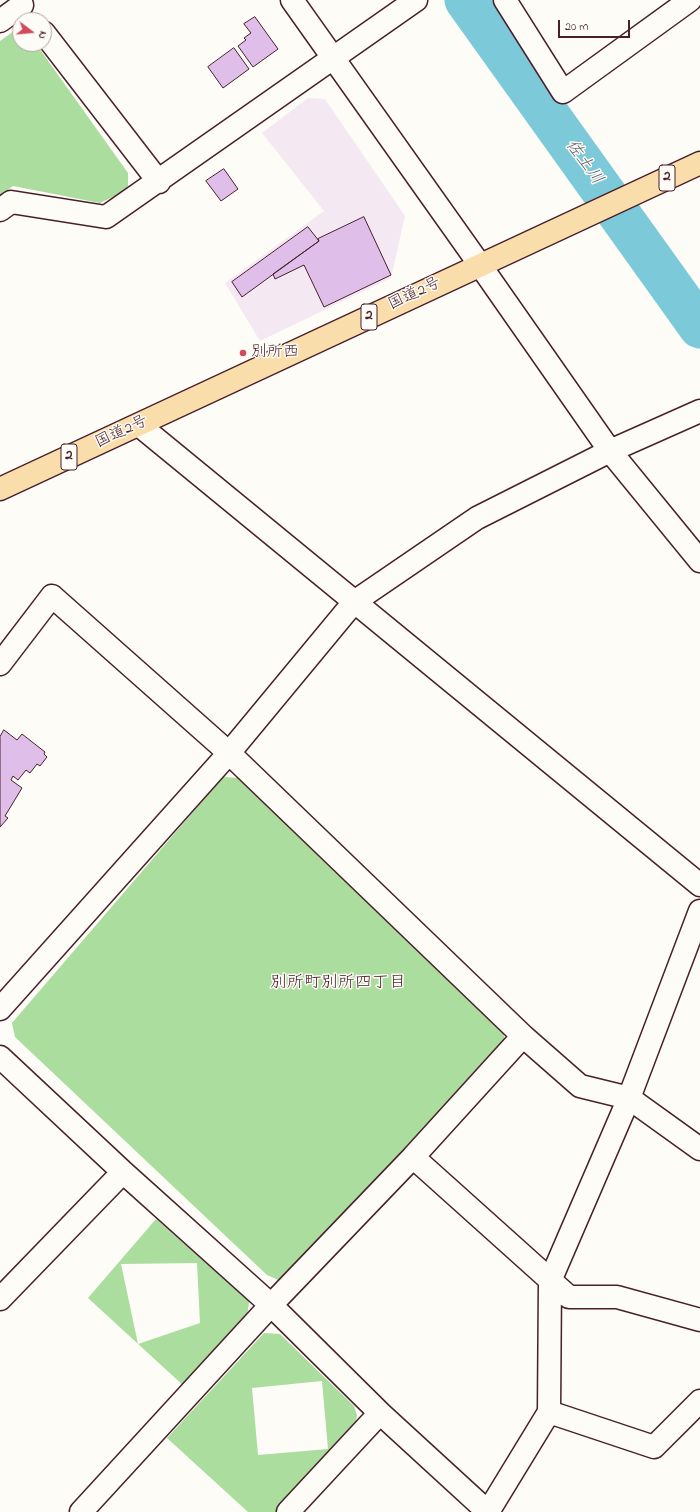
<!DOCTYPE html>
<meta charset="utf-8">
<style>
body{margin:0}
#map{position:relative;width:700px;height:1512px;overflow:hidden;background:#fdfcf7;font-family:"Indie Flower",sans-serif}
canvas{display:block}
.north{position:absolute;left:12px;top:12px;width:40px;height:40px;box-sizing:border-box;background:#fdfcf7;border:1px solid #b5a4a5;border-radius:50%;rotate:106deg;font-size:11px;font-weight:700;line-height:16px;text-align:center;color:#4a1f2b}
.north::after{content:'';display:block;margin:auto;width:14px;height:18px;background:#d1495b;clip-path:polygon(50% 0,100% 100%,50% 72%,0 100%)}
.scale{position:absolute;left:558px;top:20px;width:72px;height:18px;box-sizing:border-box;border:2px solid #4a1f2b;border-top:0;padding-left:5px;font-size:12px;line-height:14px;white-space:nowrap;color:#4a1f2b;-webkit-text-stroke:3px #fdfcf7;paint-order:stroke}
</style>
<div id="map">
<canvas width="700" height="1512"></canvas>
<div class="north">N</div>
<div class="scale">20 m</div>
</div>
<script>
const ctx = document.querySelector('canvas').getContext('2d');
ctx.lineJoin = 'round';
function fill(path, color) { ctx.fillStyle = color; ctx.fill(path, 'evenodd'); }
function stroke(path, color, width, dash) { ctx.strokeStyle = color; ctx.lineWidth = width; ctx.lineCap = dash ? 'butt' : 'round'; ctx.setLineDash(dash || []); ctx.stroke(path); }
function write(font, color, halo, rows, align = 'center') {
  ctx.font = font + ' "Indie Flower","Klee One",sans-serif'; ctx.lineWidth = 3; ctx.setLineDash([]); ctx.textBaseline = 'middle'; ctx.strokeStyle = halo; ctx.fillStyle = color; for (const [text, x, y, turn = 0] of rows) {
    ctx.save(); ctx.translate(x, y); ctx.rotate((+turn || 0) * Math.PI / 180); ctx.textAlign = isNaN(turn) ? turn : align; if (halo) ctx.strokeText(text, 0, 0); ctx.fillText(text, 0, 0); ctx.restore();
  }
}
fill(new Path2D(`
 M 308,98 L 325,99 L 405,216 L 391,278 L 260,341 L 225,283 L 324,211 L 262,133 Z`), '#f4e9f3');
fill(new Path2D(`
 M 14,31 L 20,31 L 20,44 L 36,44 L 128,173 L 128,190 L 100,203 L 13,186 L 0,196 L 0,41 Z
 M 223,777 L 239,778 L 504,1030 L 504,1049 L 283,1282 L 267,1275 L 15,1037 L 12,1023 Z
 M 156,1219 L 249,1301 L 247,1319 L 185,1387 L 88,1298 ZM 197,1263 L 200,1323 L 138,1344 L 121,1264 Z
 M 264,1333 L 280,1334 L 354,1406 L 357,1415 L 356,1422 L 276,1512 L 248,1512 L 167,1438 ZM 322,1381 L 328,1449 L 258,1455 L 252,1388 Z`), '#aadd9e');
stroke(new Path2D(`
 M 466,0 L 700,327`), '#7ccad9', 43);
const building = new Path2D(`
 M 255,17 L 278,49 L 253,67 L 238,46 L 246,40 L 244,38 L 251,33 L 244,24 Z
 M 234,48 L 249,69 L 223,88 L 208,67 Z
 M 224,169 L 238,189 L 221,201 L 206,181 Z
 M 364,217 L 391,275 L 324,307 L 304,265 L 275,279 L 273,274 L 319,241 L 318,239 Z
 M 308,227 L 319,241 L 242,297 L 232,282 Z
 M 4,730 L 17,740 L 22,734 L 45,752 L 44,754 L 47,757 L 40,766 L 37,764 L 30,773 L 26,770 L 18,780 L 13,776 L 11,780 L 22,788 L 5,816 L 8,818 L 0,827 L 0,737 Z`);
fill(building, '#dfbee9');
stroke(building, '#4a1f2b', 1);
const minor = new Path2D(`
 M 292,0 L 480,265 L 610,451 L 700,561
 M 505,0 L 563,92 L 690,0
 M 0,21 L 22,5
 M 44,33 L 159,182
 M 0,210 L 11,202 L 106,217 L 416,0
 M 139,425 L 700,885
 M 0,664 L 52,596 L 229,753 L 523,1036 L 580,1086 L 629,1098 L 700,1149
 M 0,1009 L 229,753 L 354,602 L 477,518 L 610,451 L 700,411
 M 0,1057 L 123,1172 L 271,1305 L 380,1413 L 488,1512
 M 413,1157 L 569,1297 L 617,1297 L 700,1320
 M 0,1299 L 123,1172
 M 549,1412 L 654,1447 L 700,1401
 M 81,1512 L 271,1305 L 413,1157 L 523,1036
 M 288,1512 L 380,1413
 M 488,1512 L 549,1412 L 550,1281 L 629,1098 L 700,911`);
const highway = new Path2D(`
 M 0,489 L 700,163`);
stroke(minor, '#4a1f2b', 25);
stroke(highway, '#4a1f2b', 25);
stroke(minor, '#fdfcf7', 22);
stroke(highway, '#f9deab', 22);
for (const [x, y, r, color] of [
 [243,353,4,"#d1495b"]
]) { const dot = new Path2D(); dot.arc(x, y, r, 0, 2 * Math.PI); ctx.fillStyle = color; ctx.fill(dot); stroke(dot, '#fdfcf7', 1.5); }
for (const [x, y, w] of [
 [667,178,16],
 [369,317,16],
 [69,457,16]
]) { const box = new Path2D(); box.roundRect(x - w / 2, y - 13, w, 26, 3); ctx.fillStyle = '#fdfcf7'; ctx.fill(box); stroke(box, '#4a1f2b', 1); }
write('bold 15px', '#4a1f2b', null, [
 ["2",667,178],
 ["2",369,317],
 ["2",69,457]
]);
write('16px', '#4a1f2b', '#fdfcf7', [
 ["国道2号",415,295,-25],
 ["国道2号",122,433,-25]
]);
write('16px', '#4a1f2b', '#fdfcf7', [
 ["別所西",251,353]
], 'left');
write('italic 17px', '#59525f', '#fdfcf7', [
 ["佐土川",583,163,54]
]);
write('17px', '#4a1f2b', '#fdfcf7', [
 ["別所町別所四丁目",338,984]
]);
</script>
